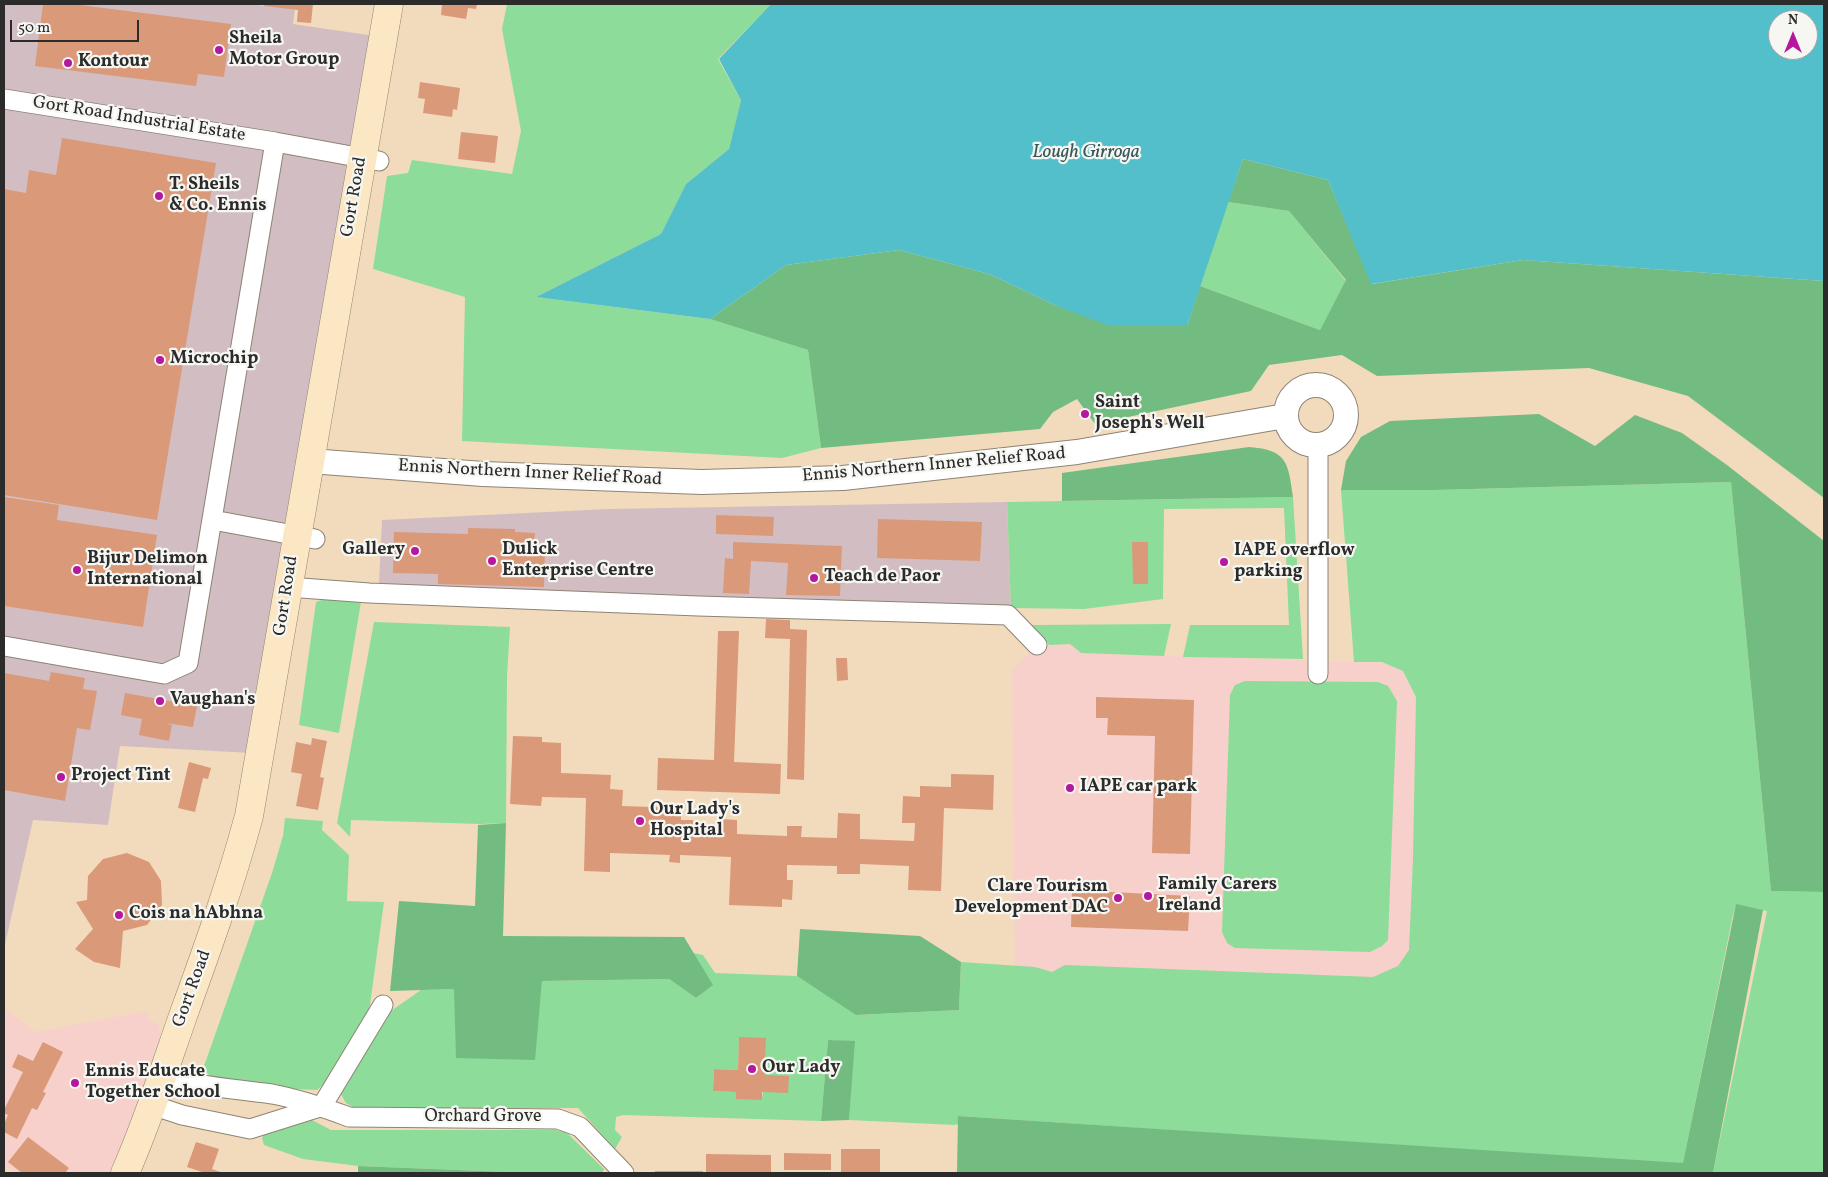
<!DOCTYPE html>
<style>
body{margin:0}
#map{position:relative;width:1828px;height:1177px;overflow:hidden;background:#f2dbbc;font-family:Vollkorn,serif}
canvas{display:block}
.frame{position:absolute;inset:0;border:5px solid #2b2b2b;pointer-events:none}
.north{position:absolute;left:1768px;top:10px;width:50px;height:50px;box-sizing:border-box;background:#f6f6f2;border:1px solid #a5a5a2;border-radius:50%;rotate:0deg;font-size:14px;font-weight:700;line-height:20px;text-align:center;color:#2b2b2b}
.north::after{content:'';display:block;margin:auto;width:18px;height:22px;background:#b5179e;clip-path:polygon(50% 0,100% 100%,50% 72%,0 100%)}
.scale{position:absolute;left:10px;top:20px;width:129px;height:22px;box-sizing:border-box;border:2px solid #2b2b2b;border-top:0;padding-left:6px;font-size:15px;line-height:18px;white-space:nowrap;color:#2b2b2b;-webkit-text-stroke:4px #f6f6f2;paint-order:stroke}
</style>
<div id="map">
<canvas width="1828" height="1177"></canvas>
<div class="frame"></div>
<div class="north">N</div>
<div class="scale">50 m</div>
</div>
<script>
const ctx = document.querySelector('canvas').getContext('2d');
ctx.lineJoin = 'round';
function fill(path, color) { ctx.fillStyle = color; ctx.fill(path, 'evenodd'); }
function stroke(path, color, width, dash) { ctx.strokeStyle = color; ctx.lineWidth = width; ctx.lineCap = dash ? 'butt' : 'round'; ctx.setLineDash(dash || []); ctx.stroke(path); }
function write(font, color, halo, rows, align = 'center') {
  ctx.font = font + ' Vollkorn,serif'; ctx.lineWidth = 4.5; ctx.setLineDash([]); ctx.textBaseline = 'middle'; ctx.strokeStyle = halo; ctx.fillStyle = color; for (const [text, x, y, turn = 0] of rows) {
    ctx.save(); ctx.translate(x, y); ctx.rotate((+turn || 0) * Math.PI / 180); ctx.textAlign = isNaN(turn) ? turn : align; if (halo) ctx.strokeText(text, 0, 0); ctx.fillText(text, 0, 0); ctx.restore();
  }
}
fill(new Path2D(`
 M 1070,644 L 1081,653 L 1417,664 L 1419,989 L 1015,977 L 1012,671 L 1037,645 Z
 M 4,1007 L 36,1032 L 147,1011 L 149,1019 L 158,1024 L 161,1034 L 134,1132 L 114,1173 L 16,1173 L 4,1165 Z`), '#f7d0cb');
fill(new Path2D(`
 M 4,4 L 249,4 L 295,9 L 293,24 L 375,36 L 252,753 L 120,746 L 108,825 L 33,820 L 4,949 Z
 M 1007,502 L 1011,608 L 439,591 L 379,583 L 382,520 L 608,509 Z`), '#d2bec2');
fill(new Path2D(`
 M 507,4 L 771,4 L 718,59 L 741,100 L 729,149 L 686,184 L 661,234 L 536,297 L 710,319 L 808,350 L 821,448 L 782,458 L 462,441 L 465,297 L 373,269 L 387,176 L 408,173 L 412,160 L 512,174 L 521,131 L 502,29 Z
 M 1228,202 L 1289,211 L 1346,281 L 1320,330 L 1200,286 Z
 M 1731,482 L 1771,891 L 1824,892 L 1824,1173 L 1713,1173 L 1767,911 L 1736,905 L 1732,919 L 1683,1164 L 958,1116 L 958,1124 L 955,1125 L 849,1120 L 854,1042 L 828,1040 L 821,1121 L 623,1115 L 616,1117 L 615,1130 L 622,1137 L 615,1149 L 578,1108 L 354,1108 L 346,1103 L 339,1091 L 388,1013 L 421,990 L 454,989 L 534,1060 L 542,981 L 669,979 L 696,998 L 712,985 L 693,953 L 703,955 L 715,973 L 797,976 L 857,1015 L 959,1010 L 961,962 L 1035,967 L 1052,972 L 1065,965 L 1373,977 L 1398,966 L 1409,950 L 1413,858 L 1416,697 L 1403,671 L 1382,662 L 1354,662 L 1341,490 L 1435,490 ZM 766,1038 L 765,1075 L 762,1099 L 736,1092 L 713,1091 L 714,1069 L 738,1070 L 739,1039 Z
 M 1293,497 L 1303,659 L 1183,657 L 1190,625 L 1289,625 L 1284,508 L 1164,509 L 1163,599 L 1084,609 L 1011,608 L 1007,502 Z
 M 325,599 L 361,602 L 339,733 L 299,725 L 316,602 Z
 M 374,622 L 510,627 L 507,676 L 506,823 L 481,824 L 351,820 L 350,837 L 337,823 Z
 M 1171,624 L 1164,656 L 1081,653 L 1070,644 L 1049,645 L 1030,625 Z
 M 1245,681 L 1378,682 L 1388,686 L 1397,701 L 1388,940 L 1382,946 L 1370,952 L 1235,948 L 1227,943 L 1222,932 L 1230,695 L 1235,685 Z
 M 285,818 L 323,821 L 322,830 L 349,855 L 347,901 L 384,902 L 369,1012 L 334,1075 L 317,1090 L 232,1086 L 219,1079 L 209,1075 L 203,1069 L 272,873 L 283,836 Z
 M 301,1118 L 312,1120 L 331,1130 L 555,1130 L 566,1132 L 604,1169 L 602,1173 L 533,1173 L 358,1166 L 303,1159 L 264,1145 L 262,1138 L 266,1130 Z`), '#8ddc9a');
fill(new Path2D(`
 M 1243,159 L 1328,180 L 1372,284 L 1523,260 L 1824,281 L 1824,498 L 1688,396 L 1589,368 L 1377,376 L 1342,355 L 1269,365 L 1251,391 L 1095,424 L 1077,399 L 1053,412 L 1040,429 L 821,448 L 808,350 L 710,319 L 786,265 L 899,250 L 989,274 L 1057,306 L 1187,326 L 1200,286 L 1320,330 L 1346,280 L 1289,211 L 1228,202 Z
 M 1539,414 L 1595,446 L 1635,415 L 1682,433 L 1727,465 L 1824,541 L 1824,892 L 1771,891 L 1731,482 L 1435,490 L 1341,490 L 1346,461 L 1361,437 L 1390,421 Z
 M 1249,447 C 1288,450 1288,463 1293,497 L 1062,501 L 1062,473 Z
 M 506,823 L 503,936 L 684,937 L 713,985 L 696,998 L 669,979 L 542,981 L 535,1060 L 456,1058 L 454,989 L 390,991 L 399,901 L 475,906 L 478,825 Z
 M 1736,904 L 1763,910 L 1713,1173 L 957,1173 L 958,1116 L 1683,1163 Z
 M 800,929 L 920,936 L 961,962 L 959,1010 L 856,1015 L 797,976 Z
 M 828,1040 L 855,1041 L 849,1120 L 821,1121 Z
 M 358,1166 L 533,1173 L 358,1173 Z`), '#72bc82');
fill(new Path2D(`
 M 771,4 L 1824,4 L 1824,281 L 1523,260 L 1371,284 L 1328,180 L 1243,159 L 1187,326 L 1110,326 L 1057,306 L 989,274 L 899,250 L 786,265 L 710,319 L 536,297 L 661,234 L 686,184 L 729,149 L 741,100 L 719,59 ZM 1778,20 L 1808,20 L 1808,50 L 1778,50 Z`), '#52bfca');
fill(new Path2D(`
 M 43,4 L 72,4 L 231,24 L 224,77 L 198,74 L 196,86 L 35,66 Z
 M 265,4 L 313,4 L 311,23 L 297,22 L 298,10 L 264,6 Z
 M 442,4 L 477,4 L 476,9 L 468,8 L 466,19 L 441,15 Z
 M 420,82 L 460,88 L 457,110 L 453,109 L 452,117 L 423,113 L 425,99 L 418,98 Z
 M 461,132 L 498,136 L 495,163 L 458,159 Z
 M 62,138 L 216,163 L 157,520 L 4,495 L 4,189 L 26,193 L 29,170 L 56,175 Z
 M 4,497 L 59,505 L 57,520 L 157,535 L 143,627 L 4,606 Z
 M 716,515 L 774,517 L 773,536 L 716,534 Z
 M 878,519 L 982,522 L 980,561 L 877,558 Z
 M 468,528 L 515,529 L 515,532 L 535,533 L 534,547 L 545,548 L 544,587 L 438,584 L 438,574 L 393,573 L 394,532 L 468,534 Z
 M 733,542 L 842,546 L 840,596 L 786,595 L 788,563 L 751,561 L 749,594 L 723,593 L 725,558 L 733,559 Z
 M 1132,542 L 1148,542 L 1148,584 L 1133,584 Z
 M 766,619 L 790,620 L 790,629 L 807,630 L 804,780 L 787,779 L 790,639 L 765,638 Z
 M 718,631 L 739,631 L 734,762 L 781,764 L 780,794 L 657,790 L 658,758 L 714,760 Z
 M 836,658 L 847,658 L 848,680 L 837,681 Z
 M 51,672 L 85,678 L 83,689 L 97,691 L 90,730 L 77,728 L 65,801 L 4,790 L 4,673 L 49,681 Z
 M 125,693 L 197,706 L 193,727 L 165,723 L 172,725 L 169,741 L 139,735 L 142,719 L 121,715 Z
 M 1096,697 L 1194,700 L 1190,854 L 1152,853 L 1155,736 L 1107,735 L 1108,718 L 1096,718 Z
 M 513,736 L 542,737 L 542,742 L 561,743 L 561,773 L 611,775 L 610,789 L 623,790 L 622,806 L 681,808 L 681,820 L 693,820 L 693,825 L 713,826 L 713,834 L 719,834 L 720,819 L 737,820 L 737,834 L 787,836 L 787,826 L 802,826 L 801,837 L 837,838 L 838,813 L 860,814 L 860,839 L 914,841 L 915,823 L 902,823 L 903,796 L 920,797 L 920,786 L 951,787 L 951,774 L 994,775 L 993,810 L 944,808 L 941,891 L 908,890 L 909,866 L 860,864 L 860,874 L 837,874 L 837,866 L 787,865 L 787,880 L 793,880 L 792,900 L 782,899 L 782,907 L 729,905 L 731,857 L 680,855 L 680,863 L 669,862 L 670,855 L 610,853 L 610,872 L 584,871 L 586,798 L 542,797 L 541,806 L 510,804 Z
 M 312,738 L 327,741 L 320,777 L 324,778 L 318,810 L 296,806 L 302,774 L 291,772 L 296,742 L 311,745 Z
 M 189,762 L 211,768 L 208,779 L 203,778 L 195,812 L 178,808 Z
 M 127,853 L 149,862 L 161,881 L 162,905 L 147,925 L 123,931 L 120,968 L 94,962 L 75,949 L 93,929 L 76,902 L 87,900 L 88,876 L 103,859 Z
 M 1072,890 L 1190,896 L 1188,931 L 1071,927 Z
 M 739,1037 L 766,1038 L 765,1075 L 789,1076 L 788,1093 L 762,1092 L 762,1100 L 736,1099 L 736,1092 L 713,1091 L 714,1069 L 738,1070 Z
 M 43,1042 L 63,1052 L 43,1092 L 46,1093 L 37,1110 L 32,1108 L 17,1139 L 4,1132 L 4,1124 L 8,1115 L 4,1113 L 4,1110 L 23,1072 L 12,1067 L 18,1054 L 33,1061 Z
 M 28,1137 L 69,1168 L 65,1173 L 22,1173 L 8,1162 Z
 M 196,1142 L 219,1149 L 212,1169 L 223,1173 L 201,1173 L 202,1172 L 187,1167 Z
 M 841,1149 L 880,1149 L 880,1173 L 841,1173 Z
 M 784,1153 L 831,1154 L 831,1170 L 784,1170 Z
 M 706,1154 L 771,1155 L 771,1173 L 706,1172 Z
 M 655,1171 L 703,1171 L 703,1173 L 655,1173 Z`), '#da9978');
const minor = new Path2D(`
 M 4,99 L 275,142
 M 213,520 L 315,539
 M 288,587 L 369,593 L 698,606 L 1008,615 L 1037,645
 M 4,646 L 164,674 L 188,663 L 275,142 L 379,161
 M 1318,674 L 1318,446
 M 162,1078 C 199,1086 235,1089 272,1094 C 299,1099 325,1108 349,1117 L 558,1119 L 580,1127 L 624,1173
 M 152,1105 L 182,1115 L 250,1129 L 320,1107
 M 322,1106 L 383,1005`);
const tertiary = new Path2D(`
 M1286 415a30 30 0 1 1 60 0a30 30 0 1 1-60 0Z
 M 310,461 L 483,474 L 702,482 L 843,478 L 1077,452 L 1285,416`);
const secondary = new Path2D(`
 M 125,1173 C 148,1121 165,1067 184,1013 C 208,947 231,883 249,816 L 389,4`);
stroke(minor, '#8e8374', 21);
stroke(tertiary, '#8e8374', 26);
stroke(secondary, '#8e8374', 29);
stroke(minor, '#fff', 19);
stroke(tertiary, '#fff', 24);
stroke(secondary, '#fbe7c3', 28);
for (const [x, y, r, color] of [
 [219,50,5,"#b5179e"],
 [68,63,5,"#b5179e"],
 [159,196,5,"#b5179e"],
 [160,360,5,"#b5179e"],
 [1085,414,5,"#b5179e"],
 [415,551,5,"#b5179e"],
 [492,561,5,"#b5179e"],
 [1224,562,5,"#b5179e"],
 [77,570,5,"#b5179e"],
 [814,578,5,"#b5179e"],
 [160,701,5,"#b5179e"],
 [61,777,5,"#b5179e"],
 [1070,788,5,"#b5179e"],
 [640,821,5,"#b5179e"],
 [1148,896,5,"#b5179e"],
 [1118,898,5,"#b5179e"],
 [119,915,5,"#b5179e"],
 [752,1069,5,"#b5179e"],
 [75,1083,5,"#b5179e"]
]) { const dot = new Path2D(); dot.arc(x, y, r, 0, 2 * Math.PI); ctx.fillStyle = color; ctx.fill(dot); stroke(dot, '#f6f6f2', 2); }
write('bold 18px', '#2b2b2b', '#f6f6f2', [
 ["Sheila",229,40],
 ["Motor Group",229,61],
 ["Kontour",78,63],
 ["T. Sheils",169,186],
 ["& Co. Ennis",169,207],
 ["Microchip",170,360],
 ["Saint",1095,404],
 ["Joseph's Well",1095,425],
 ["Gallery",405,551,"right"],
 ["Dulick",502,551],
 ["Enterprise Centre",502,572],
 ["IAPE overflow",1234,552],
 ["parking",1234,573],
 ["Bijur Delimon",87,560],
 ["International",87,581],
 ["Teach de Paor",824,578],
 ["Vaughan's",170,701],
 ["Project Tint",71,777],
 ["IAPE car park",1080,788],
 ["Our Lady's",650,811],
 ["Hospital",650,832],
 ["Family Carers",1158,886],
 ["Ireland",1158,907],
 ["Clare Tourism",1108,888,"right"],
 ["Development DAC",1108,909,"right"],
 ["Cois na hAbhna",129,915],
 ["Our Lady",762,1069],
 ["Ennis Educate",85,1073],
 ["Together School",85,1094]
], 'left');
write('18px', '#2b2b2b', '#f6f6f2', [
 ["Gort Road Industrial Estate",139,120,9],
 ["Gort Road",355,197,-80],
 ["Ennis Northern Inner Relief Road",934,466,-5],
 ["Ennis Northern Inner Relief Road",530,474,3],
 ["Gort Road",287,596,-81],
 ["Gort Road",193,989,-70],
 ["Orchard Grove",483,1118]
]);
write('italic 19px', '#37575b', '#f6f6f2', [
 ["Lough Girroga",1086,154]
]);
</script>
